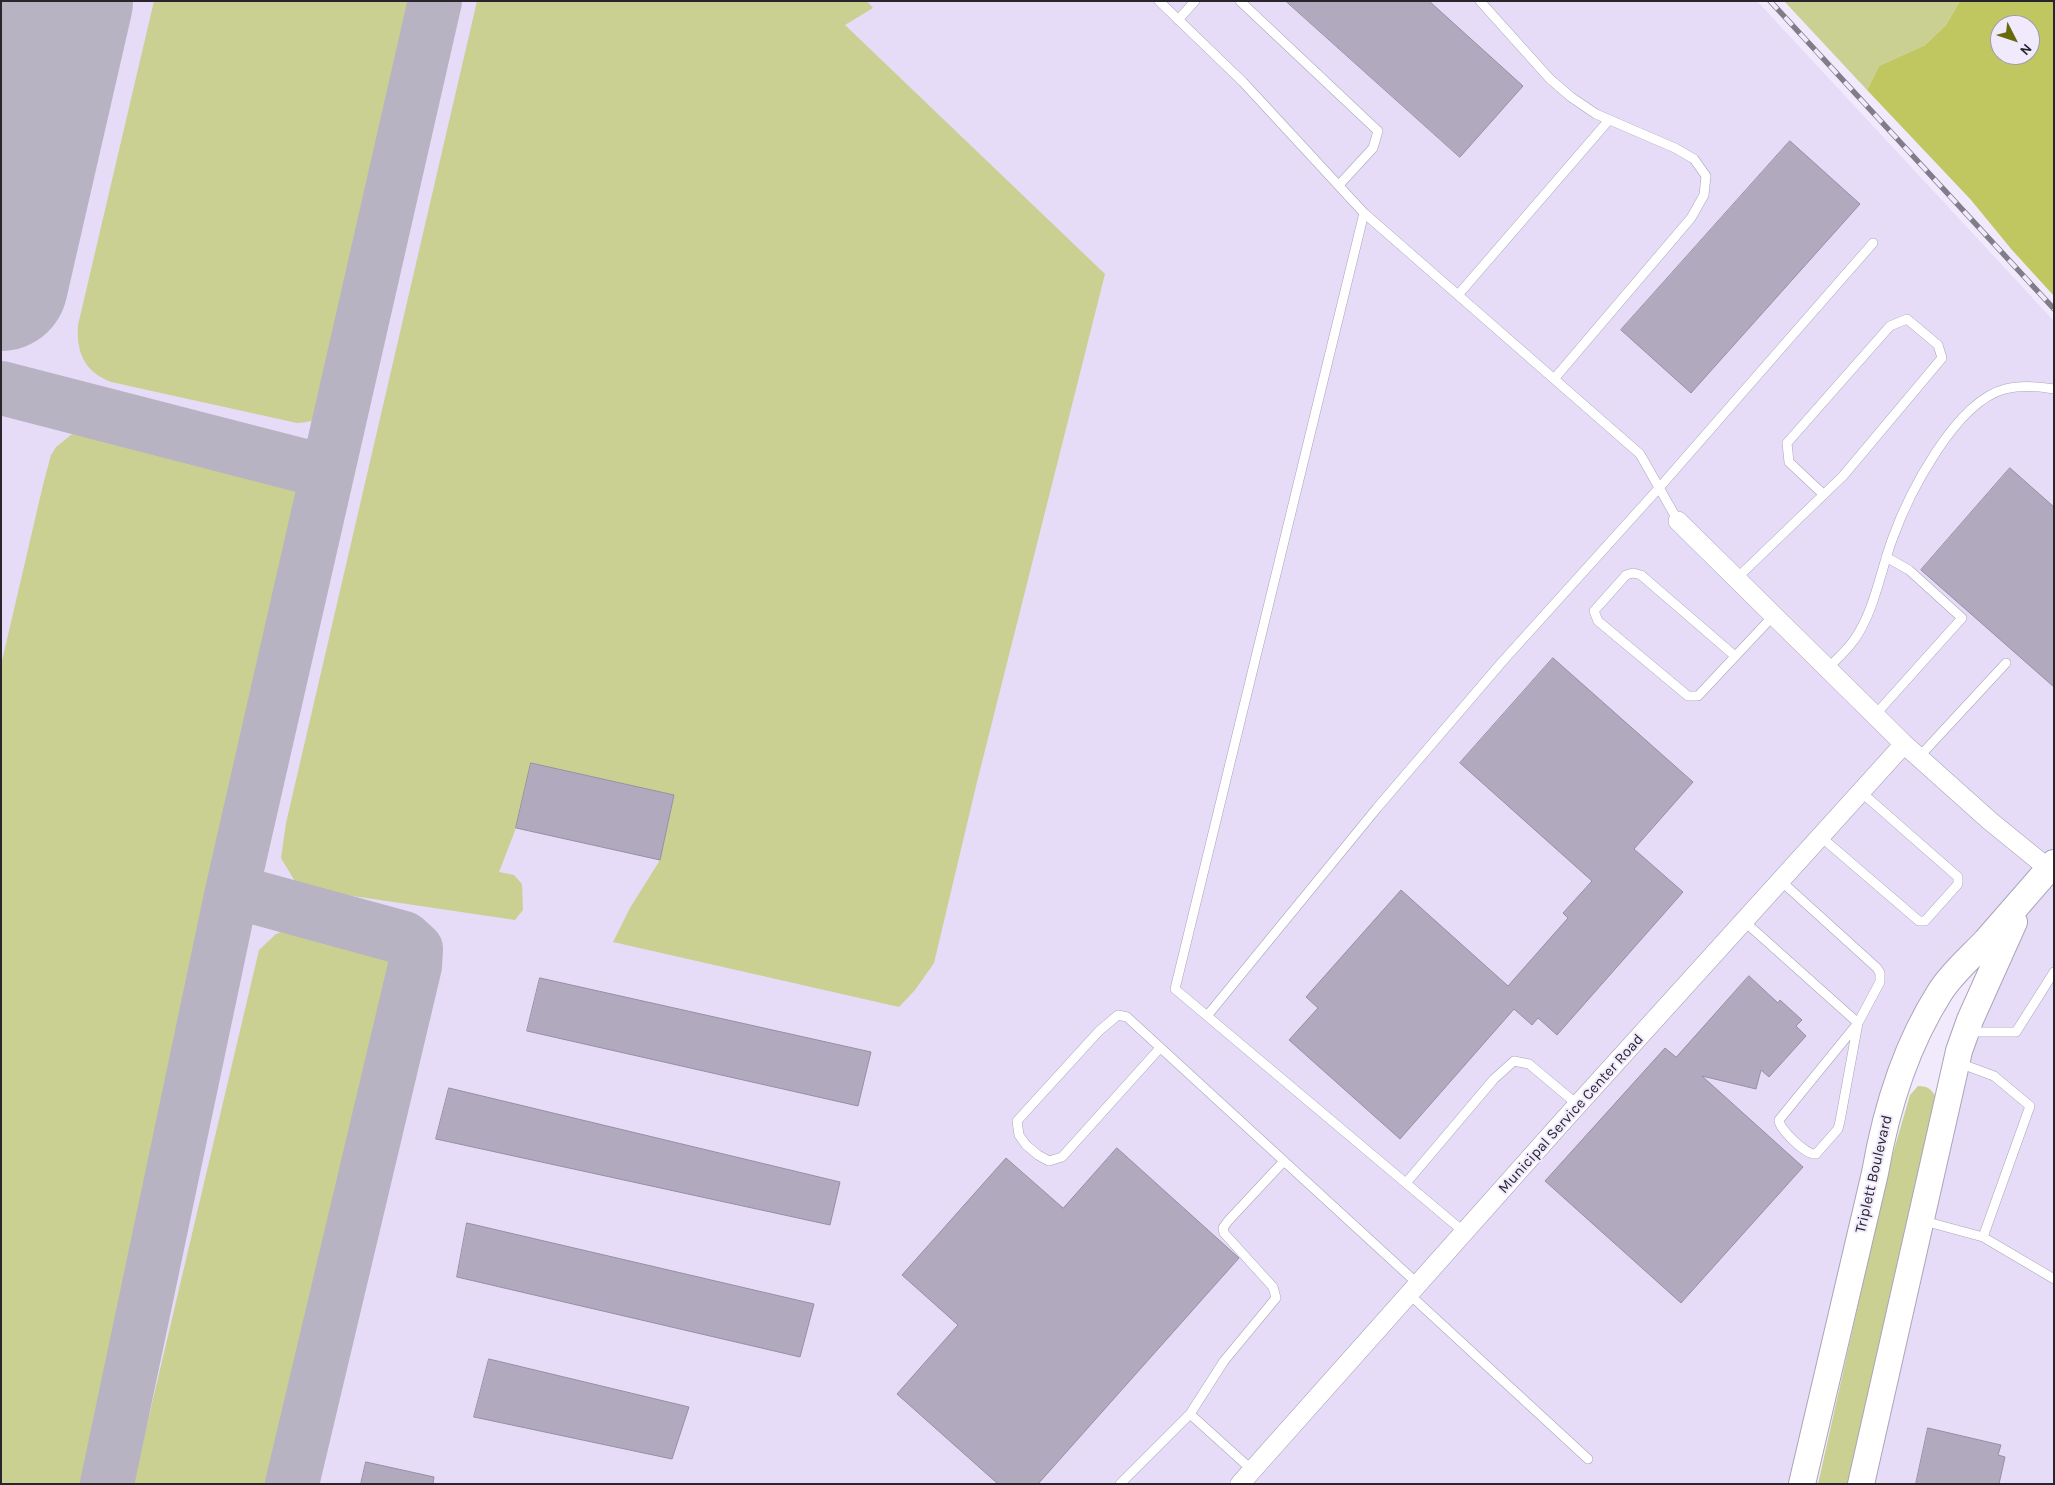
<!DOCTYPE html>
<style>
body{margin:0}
#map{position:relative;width:2055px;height:1485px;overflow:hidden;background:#f0eafc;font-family:Karla,sans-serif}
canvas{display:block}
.frame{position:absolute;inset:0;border:2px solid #28252d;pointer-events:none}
.north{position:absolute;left:1990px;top:15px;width:50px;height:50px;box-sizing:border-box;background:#f0eafc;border:1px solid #a09ba9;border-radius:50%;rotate:131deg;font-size:14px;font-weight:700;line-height:20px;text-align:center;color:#28252d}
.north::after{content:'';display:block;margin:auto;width:18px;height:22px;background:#666a0a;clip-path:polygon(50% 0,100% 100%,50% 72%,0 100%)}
</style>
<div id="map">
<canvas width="2055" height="1485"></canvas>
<div class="frame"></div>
<div class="north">N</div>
</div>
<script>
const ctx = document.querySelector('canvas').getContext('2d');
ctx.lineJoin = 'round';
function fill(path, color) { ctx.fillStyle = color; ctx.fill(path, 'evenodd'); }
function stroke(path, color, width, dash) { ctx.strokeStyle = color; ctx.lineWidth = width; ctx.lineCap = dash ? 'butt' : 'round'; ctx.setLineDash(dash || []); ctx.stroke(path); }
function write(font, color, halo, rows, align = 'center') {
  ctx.font = font + ' Karla,sans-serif'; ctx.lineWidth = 4; ctx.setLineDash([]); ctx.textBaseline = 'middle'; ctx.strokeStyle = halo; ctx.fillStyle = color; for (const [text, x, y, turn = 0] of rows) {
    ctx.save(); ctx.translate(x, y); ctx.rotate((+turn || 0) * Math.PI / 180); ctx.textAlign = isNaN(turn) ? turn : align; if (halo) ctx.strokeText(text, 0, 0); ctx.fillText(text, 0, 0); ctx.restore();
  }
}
fill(new Path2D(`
 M 1,1 L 1757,1 L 2054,321 L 2054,1484 L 1870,1484 L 1944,1113 L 2022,902 L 1922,1023 L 1802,1484 L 1,1484 Z`), '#e6dcf8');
fill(new Path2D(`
 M 1,1 L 10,1 L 1,39 Z
 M 154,1 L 431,1 L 341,391 C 334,413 319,422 297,423 L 111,382 C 85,372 76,353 78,325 Z
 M 477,1 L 867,1 L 873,8 L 845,25 L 1105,274 L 977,782 L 934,963 L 915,990 L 899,1007 L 613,942 L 630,908 L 660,860 L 674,795 L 531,763 L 516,828 L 499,872 L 514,875 L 522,884 L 523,910 L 515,920 L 299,888 L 281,858 L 286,823 Z
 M 1784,1 L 1960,1 L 1946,25 L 1925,45 L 1879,66 L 1867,90 Z
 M 94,430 L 287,475 L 304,489 L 311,517 L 89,1484 L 1,1484 L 1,665 L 43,485 L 51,455 L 56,447 L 71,435 L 78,431 Z
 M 300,924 L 382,942 L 398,964 L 398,994 L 284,1484 L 133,1484 L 259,950 L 276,934 Z
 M 1918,1086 C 1929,1086 1932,1090 1938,1100 L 1850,1484 L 1818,1484 L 1889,1167 L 1910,1095 Z`), '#cad092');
fill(new Path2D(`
 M 1960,1 L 2054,1 L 2054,296 L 2012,250 L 1971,200 L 1867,90 L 1879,66 L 1925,45 L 1946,25 ZM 2000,25 L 2030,25 L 2030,55 L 2000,55 Z`), '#c0c761');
stroke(new Path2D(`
 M 1,388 L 327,472
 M 232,891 L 404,938 L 416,949 L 415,966 L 292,1484
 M 107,1484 L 232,891 L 435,1`), '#b8b3c2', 54);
stroke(new Path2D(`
 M 1,284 L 66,1`), '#b8b3c2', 134);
const building = new Path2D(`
 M 1286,1 L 1429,1 L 1523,86 L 1460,157 Z
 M 1790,141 L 1860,204 L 1691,393 L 1621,330 Z
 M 2010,468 L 2054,507 L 2054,687 L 1921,570 Z
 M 1553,658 L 1693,782 L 1634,849 L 1683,892 L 1557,1035 L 1538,1018 L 1532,1025 L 1514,1009 L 1400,1139 L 1289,1040 L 1318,1008 L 1306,997 L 1401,890 L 1508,986 L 1568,918 L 1563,913 L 1592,881 L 1460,763 Z
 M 531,763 L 674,795 L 660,860 L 516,828 Z
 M 1749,976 L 1778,1003 L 1780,1000 L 1802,1020 L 1796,1026 L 1806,1036 L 1769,1077 L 1761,1070 L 1756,1089 L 1702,1076 L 1803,1167 L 1681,1303 L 1545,1181 L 1665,1048 L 1676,1057 Z
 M 540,978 L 871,1052 L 858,1106 L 527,1031 Z
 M 449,1088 L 840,1182 L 830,1225 L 436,1139 Z
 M 1117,1148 L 1239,1258 L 1038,1484 L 998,1484 L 897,1394 L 958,1325 L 902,1275 L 1006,1158 L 1063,1208 Z
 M 467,1223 L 814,1304 L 800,1357 L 457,1277 Z
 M 489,1359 L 689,1407 L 672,1459 L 474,1417 Z
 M 1928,1428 L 2001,1445 L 1998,1455 L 2005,1457 L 1999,1484 L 1916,1484 Z
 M 366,1462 L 434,1477 L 433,1484 L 361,1484 Z`);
fill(building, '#b1aabe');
stroke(building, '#9790a4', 1);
const lane = new Path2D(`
 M 1159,1 L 1243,82 L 1364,213 L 1175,989 L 1464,1232
 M 1240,1 L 1378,131 L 1373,148 L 1339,185
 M 1480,1 L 1550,79 L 1571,97 L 1596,114 L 1675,148 L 1694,159 L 1706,176 L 1704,195 L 1691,218 L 1554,379
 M 1178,20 L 1195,1
 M 1364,213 L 1640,454 L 1678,521
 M 1458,295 L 1609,120
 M 1737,578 L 1843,476 L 1942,358 L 1938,345 L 1907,319 L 1890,326 L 1787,443 L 1789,462 L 1823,494
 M 1735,656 L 1641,575 L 1633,573 L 1626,575 L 1594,611 L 1598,621 L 1688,696 L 1698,696 L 1774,615
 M 1828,668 C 1837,659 1847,650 1854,640 C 1874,612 1880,573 1892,540 C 1908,495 1955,402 2005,389 C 2021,385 2037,386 2054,389
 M 1875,715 L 1962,618 L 1909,570 L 1886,557
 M 1919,757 L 2006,663
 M 1821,837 L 1919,921 L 1925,921 L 1958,884 L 1958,877 L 1861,792
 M 1745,922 L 1858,1023 L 1779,1120 C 1779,1129 1807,1156 1816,1154 L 1838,1129 L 1840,1121 L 1858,1023 L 1880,982 L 1880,973 L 1877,968 L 1781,881
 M 1207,1016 L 1377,808 L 1502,662 L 1659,488 L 1873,243
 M 1969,1032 L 2016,1032 L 2054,972
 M 1160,1048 L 1062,1157 L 1049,1161 L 1038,1155 L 1026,1145 L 1019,1135 L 1017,1121 L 1099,1031 L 1118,1015 L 1127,1017 L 1418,1284
 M 1406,1183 L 1494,1079 L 1514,1061 L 1529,1064 L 1578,1105
 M 1924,1221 L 1983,1237 L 2030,1106 L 1994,1076 L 1959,1063
 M 1983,1237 L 2054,1279
 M 1409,1294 L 1588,1459
 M 1190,1414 L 1252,1470
 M 1120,1484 L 1190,1414 L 1224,1361 L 1276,1298 L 1273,1287 L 1224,1233 L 1223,1228 L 1228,1221 L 1284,1161`);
const street = new Path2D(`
 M 1678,521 L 1904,744 L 1990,821 L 2049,869
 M 1240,1484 L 1563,1121 L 1904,744`);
const secondary = new Path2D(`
 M 1802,1484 L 1875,1173 C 1886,1109 1905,1047 1940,992 C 1952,973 1971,957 1986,941 C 2009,915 2031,889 2054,863
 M 1861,1484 L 1959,1051 L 1970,1020 L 2014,922`);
stroke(lane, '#aba4b8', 10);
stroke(street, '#aba4b8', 20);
stroke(secondary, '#aba4b8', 28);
stroke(lane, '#fff', 9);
stroke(street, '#fff', 19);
stroke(secondary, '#fff', 26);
const rail = new Path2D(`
 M 1770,1 L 2054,309`);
stroke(rail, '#817c89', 5.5);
stroke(rail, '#f0eafc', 4, [11]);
write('15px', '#28252d', '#f0eafc', [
 ["Municipal Service Center Road",1571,1114,-48],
 ["Triplett Boulevard",1874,1174,-77]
]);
</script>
